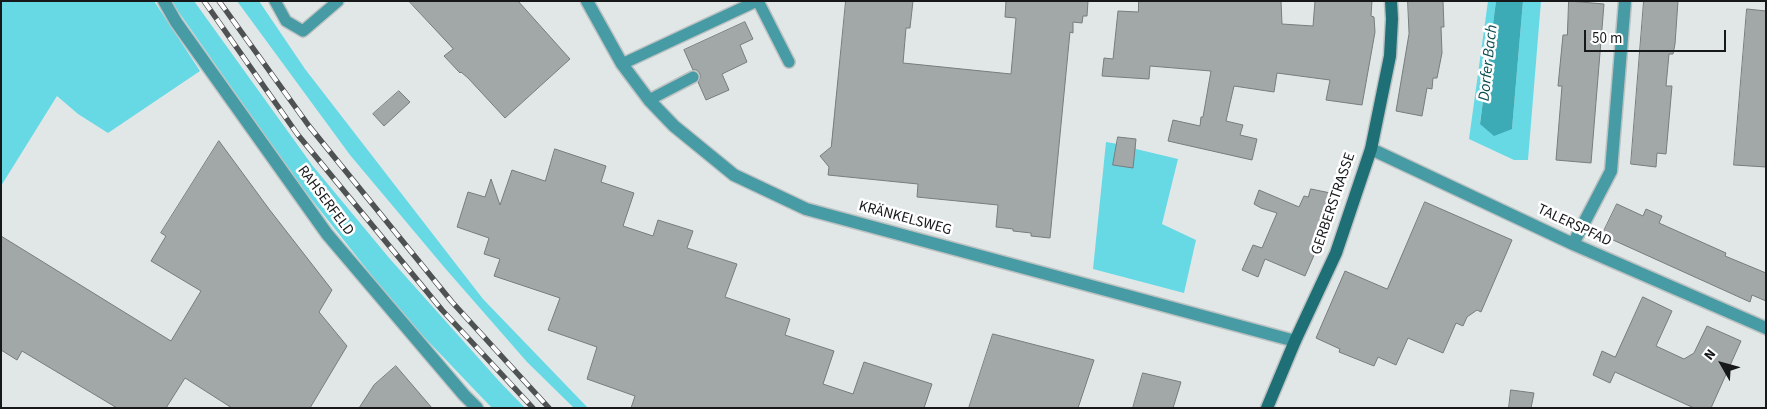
<!DOCTYPE html>
<meta charset="utf-8">
<style>
body{margin:0}
#map{position:relative;width:1767px;height:409px;overflow:hidden;background:#e1e7e7;font-family:"Source Sans 3",sans-serif}
canvas{display:block}
.frame{position:absolute;inset:0;border:2px solid #161819;pointer-events:none}
.north{position:absolute;left:1697px;top:339px;width:50px;height:50px;-webkit-text-stroke:4px #fff;paint-order:stroke;rotate:308deg;font-size:14px;font-weight:700;line-height:20px;text-align:center;color:#161819}
.north::after{content:'';display:block;margin:auto;width:18px;height:22px;background:#161819;clip-path:polygon(50% 0,100% 100%,50% 72%,0 100%)}
.scale{position:absolute;left:1584px;top:30px;width:142px;height:22px;box-sizing:border-box;border:2px solid #161819;border-top:0;padding-left:6px;font-size:15px;line-height:18px;white-space:nowrap;color:#161819;-webkit-text-stroke:4px #fff;paint-order:stroke}
</style>
<div id="map">
<canvas width="1767" height="409"></canvas>
<div class="frame"></div>
<div class="north">N</div>
<div class="scale">50 m</div>
</div>
<script>
const ctx = document.querySelector('canvas').getContext('2d');
ctx.lineJoin = 'round';
function fill(path, color) { ctx.fillStyle = color; ctx.fill(path, 'evenodd'); }
function stroke(path, color, width, dash) { ctx.strokeStyle = color; ctx.lineWidth = width; ctx.lineCap = dash ? 'butt' : 'round'; ctx.setLineDash(dash || []); ctx.stroke(path); }
function write(font, color, halo, rows, align = 'center') {
  ctx.font = font + ' "Source Sans 3",sans-serif'; ctx.lineWidth = 5; ctx.setLineDash([]); ctx.textBaseline = 'middle'; ctx.strokeStyle = halo; ctx.fillStyle = color; for (const [text, x, y, turn = 0] of rows) {
    ctx.save(); ctx.translate(x, y); ctx.rotate((+turn || 0) * Math.PI / 180); ctx.textAlign = isNaN(turn) ? turn : align; if (halo) ctx.strokeText(text, 0, 0); ctx.fillText(text, 0, 0); ctx.restore();
  }
}
fill(new Path2D(`
 M 1,1 L 154,1 L 200,71 L 108,133 L 78,114 L 57,96 L 1,186 Z
 M 171,1 L 194,1 L 312,165 L 390,259 L 499,381 L 525,408 L 492,408 L 403,315 L 297,181 Z
 M 237,1 L 259,1 L 305,69 L 483,299 L 588,408 L 574,408 L 527,362 L 444,267 L 350,155 Z
 M 1488,1 L 1496,1 L 1480,123 L 1512,129 L 1523,1 L 1541,1 L 1528,160 L 1514,160 L 1469,139 Z
 M 1106,142 L 1136,147 L 1136,149 L 1178,159 L 1162,224 L 1196,240 L 1184,293 L 1093,269 Z`), '#67d9e5');
fill(new Path2D(`
 M 1496,1 L 1523,1 L 1512,129 L 1494,136 L 1480,124 Z`), '#3dabb6');
const building = new Path2D(`
 M 409,1 L 518,1 L 570,59 L 505,118 L 468,78 L 461,72 L 460,73 L 444,56 L 453,49 Z
 M 846,1 L 913,1 L 910,28 L 906,28 L 903,63 L 1011,74 L 1016,18 L 1005,17 L 1006,1 L 1088,1 L 1087,16 L 1083,16 L 1082,23 L 1073,22 L 1073,33 L 1070,32 L 1050,238 L 1031,236 L 1031,233 L 1013,231 L 1013,229 L 996,227 L 998,205 L 917,197 L 918,184 L 828,175 L 829,167 L 820,156 L 831,147 Z
 M 1139,1 L 1281,1 L 1282,24 L 1313,26 L 1315,1 L 1372,1 L 1371,16 L 1374,17 L 1375,32 L 1362,105 L 1326,100 L 1330,80 L 1277,73 L 1274,92 L 1234,86 L 1226,121 L 1243,125 L 1240,135 L 1257,139 L 1252,160 L 1168,141 L 1173,120 L 1200,126 L 1201,117 L 1203,117 L 1211,71 L 1150,66 L 1149,79 L 1102,76 L 1104,58 L 1113,59 L 1118,11 L 1138,12 Z
 M 1408,1 L 1443,1 L 1444,27 L 1441,27 L 1442,53 L 1437,78 L 1433,78 L 1432,89 L 1427,88 L 1422,116 L 1396,111 L 1409,34 Z
 M 1569,1 L 1604,4 L 1591,163 L 1556,160 L 1562,86 L 1558,86 L 1563,35 L 1567,35 Z
 M 1644,1 L 1678,1 L 1675,44 L 1673,54 L 1669,54 L 1666,86 L 1672,86 L 1666,154 L 1657,153 L 1656,167 L 1631,164 Z
 M 1747,9 L 1766,11 L 1766,167 L 1734,165 Z
 M 745,22 L 753,39 L 740,45 L 747,62 L 722,74 L 729,90 L 706,100 L 698,82 L 700,78 L 700,74 L 697,70 L 693,70 L 684,50 Z
 M 399,91 L 410,102 L 384,126 L 373,114 Z
 M 1118,137 L 1136,139 L 1133,168 L 1113,165 Z
 M 219,141 L 269,209 L 332,290 L 319,312 L 347,346 L 310,408 L 232,408 L 185,378 L 166,408 L 117,408 L 22,351 L 17,360 L 1,350 L 1,236 L 171,341 L 201,291 L 151,261 L 166,236 L 161,233 Z
 M 555,149 L 606,166 L 601,182 L 634,193 L 623,226 L 653,236 L 658,220 L 693,231 L 687,248 L 737,264 L 725,297 L 790,319 L 785,335 L 834,351 L 823,384 L 853,394 L 864,362 L 932,384 L 924,408 L 631,408 L 635,396 L 587,379 L 597,347 L 548,330 L 560,298 L 494,276 L 500,259 L 484,254 L 489,238 L 457,227 L 468,192 L 485,197 L 491,179 L 500,205 L 512,170 L 545,181 Z
 M 1311,189 L 1340,195 L 1305,276 L 1265,259 L 1258,277 L 1242,270 L 1253,245 L 1262,248 L 1277,213 L 1261,208 L 1254,204 L 1259,190 L 1299,207 L 1304,196 L 1308,197 Z
 M 1425,202 L 1512,240 L 1481,312 L 1477,310 L 1467,317 L 1463,326 L 1456,323 L 1443,353 L 1408,338 L 1396,365 L 1378,357 L 1374,366 L 1339,352 L 1340,349 L 1316,338 L 1345,271 L 1387,289 Z
 M 1617,204 L 1643,216 L 1646,209 L 1662,216 L 1659,223 L 1726,253 L 1725,256 L 1766,273 L 1766,301 L 1752,295 L 1750,302 L 1602,235 Z
 M 1643,297 L 1672,311 L 1656,346 L 1684,359 L 1694,353 L 1707,326 L 1741,341 L 1711,408 L 1694,408 L 1615,372 L 1610,383 L 1593,375 L 1602,351 L 1615,357 Z
 M 993,334 L 1094,360 L 1078,408 L 969,408 Z
 M 396,366 L 432,408 L 359,408 L 374,385 Z
 M 1143,373 L 1181,382 L 1173,408 L 1133,408 Z
 M 1511,390 L 1534,393 L 1531,408 L 1509,408 Z`);
fill(building, '#a2a7a8');
stroke(building, '#777c7d', 1);
const lane = new Path2D(`
 M 275,1 L 286,21 L 303,31 L 338,1
 M 758,1 L 789,62
 M 622,64 L 757,1
 M 649,100 L 693,77`);
const street = new Path2D(`
 M 164,1 L 176,22 L 327,234 L 464,395 L 477,408
 M 587,1 L 622,64 L 649,100 L 674,126 L 734,175 L 806,209 L 1295,341
 M 1371,149 L 1573,244 L 1766,328
 M 1573,244 L 1611,171 L 1625,1`);
const secondary = new Path2D(`
 M 1267,408 L 1295,341 L 1336,253 L 1371,149 L 1390,56 L 1392,19 L 1391,1`);
stroke(lane, '#bcc2c2', 14);
stroke(street, '#bcc2c2', 15);
stroke(secondary, '#bcc2c2', 15);
stroke(lane, '#469ba4', 11);
stroke(street, '#469ba4', 12);
stroke(secondary, '#1f6f76', 12);
const rail = new Path2D(`
 M 204,1 L 298,135 L 442,310 L 533,408
 M 219,1 L 309,126 L 452,302 L 549,408`);
stroke(rail, '#4f5253', 5.5);
stroke(rail, '#fff', 4, [11]);
write('15px', '#161819', '#fff', [
 ["RAHSERFELD",325,201,53],
 ["GERBERSTRASSE",1334,204,-71],
 ["KRÄNKELSWEG",905,219,15],
 ["TALERSPFAD",1574,226,25]
]);
write('italic 16px', '#094c51', '#fff', [
 ["Dorfer Bach",1489,63,-84]
]);
</script>
